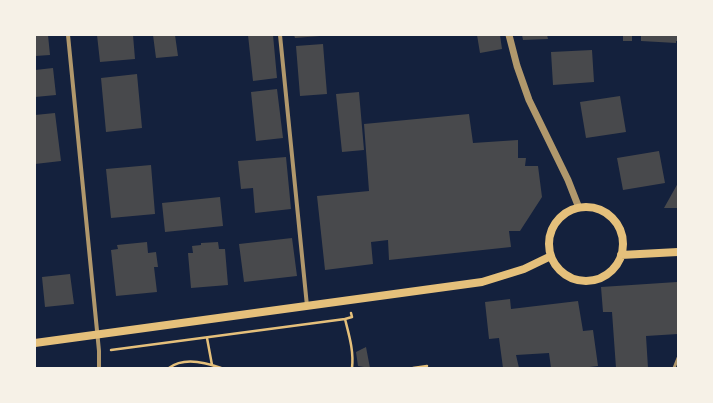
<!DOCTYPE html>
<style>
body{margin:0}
#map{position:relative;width:713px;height:403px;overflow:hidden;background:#14213d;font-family:"IBM Plex Sans",sans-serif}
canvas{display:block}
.frame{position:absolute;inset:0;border:36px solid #f6f1e7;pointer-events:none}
</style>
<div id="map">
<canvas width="713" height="403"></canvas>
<div class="frame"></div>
</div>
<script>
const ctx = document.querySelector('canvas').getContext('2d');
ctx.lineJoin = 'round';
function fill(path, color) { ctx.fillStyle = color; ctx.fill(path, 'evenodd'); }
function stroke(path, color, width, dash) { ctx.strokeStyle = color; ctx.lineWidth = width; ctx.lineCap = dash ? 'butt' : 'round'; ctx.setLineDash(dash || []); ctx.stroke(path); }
fill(new Path2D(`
 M 35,35 L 48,35 L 50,55 L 35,56 Z
 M 97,35 L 133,35 L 135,59 L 100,62 Z
 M 153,35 L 175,35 L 178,56 L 156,58 Z
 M 248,35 L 273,35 L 277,78 L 253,81 Z
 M 294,35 L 320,35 L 320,36 L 295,38 Z
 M 477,35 L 500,35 L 502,49 L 480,53 Z
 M 522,35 L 547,35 L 548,39 L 523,40 Z
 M 623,35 L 632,35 L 632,41 L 623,41 Z
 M 641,35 L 678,35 L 678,41 L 676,41 L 676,43 L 641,41 Z
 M 323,44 L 327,94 L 300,96 L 296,46 Z
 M 592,50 L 594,82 L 553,85 L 551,52 Z
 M 53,68 L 56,95 L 35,97 L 35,70 Z
 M 137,74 L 142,128 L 106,132 L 101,78 Z
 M 277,89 L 283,138 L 256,141 L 251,92 Z
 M 359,92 L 364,150 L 342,152 L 336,94 Z
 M 620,96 L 626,132 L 586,138 L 580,102 Z
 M 55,113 L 61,161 L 35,164 L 35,115 Z
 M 469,114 L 473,143 L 518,140 L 518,158 L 526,158 L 525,166 L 538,166 L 542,197 L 520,231 L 509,231 L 511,247 L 389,260 L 388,240 L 371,242 L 373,264 L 325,270 L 317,196 L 369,191 L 364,124 Z
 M 659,151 L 665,183 L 623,190 L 617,158 Z
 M 286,157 L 291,209 L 255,213 L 253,188 L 241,189 L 238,161 Z
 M 151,165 L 155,214 L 111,218 L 106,169 Z
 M 678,183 L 678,208 L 664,208 Z
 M 220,197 L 223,226 L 165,232 L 162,203 Z
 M 292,238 L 297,276 L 244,282 L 239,244 Z
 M 147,242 L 148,253 L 156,252 L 158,267 L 154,267 L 157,292 L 116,296 L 111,250 L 118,249 L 117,245 Z
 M 218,242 L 219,249 L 225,249 L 228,285 L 191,288 L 188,253 L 193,253 L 192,246 L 201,245 L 201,243 Z
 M 70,274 L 74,304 L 45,307 L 42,277 Z
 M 677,282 L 678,334 L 646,336 L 648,368 L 616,368 L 612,312 L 603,312 L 601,287 Z
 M 510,299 L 511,309 L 578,301 L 583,331 L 593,330 L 598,366 L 581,368 L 551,368 L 549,353 L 516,355 L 519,368 L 503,368 L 499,338 L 489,339 L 485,302 Z
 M 366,347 L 370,368 L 358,366 L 356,352 Z`), '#48494c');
stroke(new Path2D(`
 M 351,313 L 352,317 L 345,319 C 349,335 354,351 352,368
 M 207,338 L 212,365
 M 111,350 L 345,319
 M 169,368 C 183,357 205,362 221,368
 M 413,368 L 427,366`), '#e5c07b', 2.5);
stroke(new Path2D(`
 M 674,368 L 678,358`), '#b1986c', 3);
stroke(new Path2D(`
 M 68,35 L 99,351 L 99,368
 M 280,35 L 307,306`), '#b1986c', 4);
stroke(new Path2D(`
 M 509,35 L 517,66 L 529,100 L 568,180 L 579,208`), '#b1986c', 7);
stroke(new Path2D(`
 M549 244a37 37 0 1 1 74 0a37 37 0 1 1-74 0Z
 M 621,255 L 678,252
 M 35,343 L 482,282 L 524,269 L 551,256`), '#e5c07b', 8);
</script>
